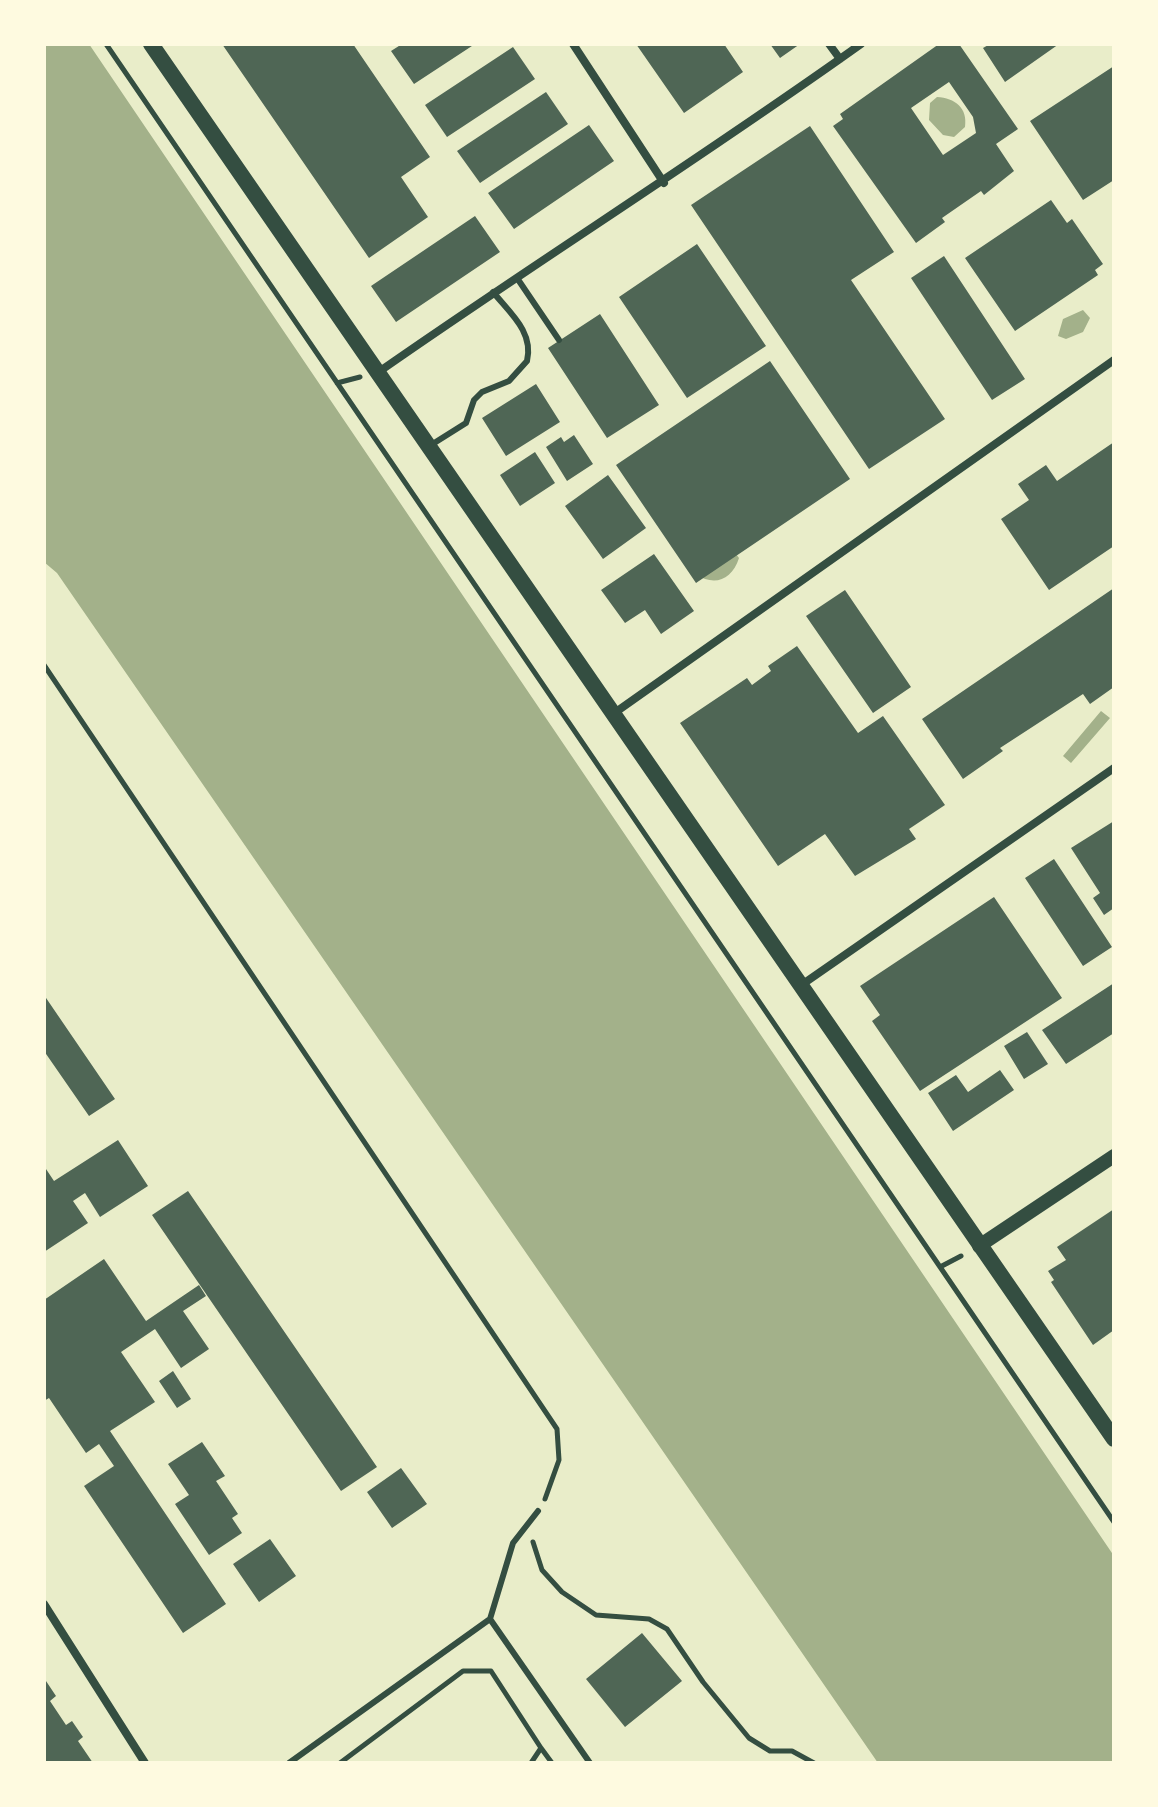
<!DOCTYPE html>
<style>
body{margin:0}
#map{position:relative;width:1158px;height:1807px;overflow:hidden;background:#e9edc9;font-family:"Titillium Web",sans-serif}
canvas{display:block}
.frame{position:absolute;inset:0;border:46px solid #fefae0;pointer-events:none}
</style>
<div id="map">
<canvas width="1158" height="1807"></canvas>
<div class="frame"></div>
</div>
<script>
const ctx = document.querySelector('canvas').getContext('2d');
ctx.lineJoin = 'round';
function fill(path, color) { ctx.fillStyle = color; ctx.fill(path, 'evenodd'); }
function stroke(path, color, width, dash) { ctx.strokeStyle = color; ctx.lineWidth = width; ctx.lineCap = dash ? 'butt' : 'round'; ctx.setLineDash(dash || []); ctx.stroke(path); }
fill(new Path2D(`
 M 44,44 L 89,44 L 1114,1556 L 1114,1763 L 878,1763 L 57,573 L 44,562 Z
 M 937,97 C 955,98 968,108 965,127 L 954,137 L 943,135 L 929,120 L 930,103 Z
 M 1083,310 L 1090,318 L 1083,332 L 1066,339 L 1058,336 L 1063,319 Z
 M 729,545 L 739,558 C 732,580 714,587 696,574 Z
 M 1101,711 L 1110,718 L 1071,763 L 1063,756 Z`), '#a3b18a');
fill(new Path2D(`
 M 222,44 L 353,44 L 430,157 L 401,177 L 428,217 L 369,258 Z
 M 402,44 L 475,44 L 414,84 L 391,51 Z
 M 636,44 L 724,44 L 743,72 L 684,113 Z
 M 770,44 L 800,44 L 780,58 Z
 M 939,44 L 959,44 L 1018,129 L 996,144 L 1014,171 L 984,195 L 981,191 L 942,218 L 945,222 L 916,243 L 833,126 L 843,119 L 840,114 ZM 949,82 L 973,117 L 976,133 L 943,155 L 911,108 Z
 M 990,44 L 1059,44 L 1005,82 L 983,48 Z
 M 513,47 L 535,79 L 447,137 L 425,105 Z
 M 1114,66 L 1114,180 L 1083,200 L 1030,121 Z
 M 546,92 L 568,124 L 480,183 L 457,151 Z
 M 589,125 L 614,161 L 514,229 L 488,193 Z
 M 810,126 L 894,252 L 851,280 L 945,419 L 869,469 L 691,205 Z
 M 1051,200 L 1067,223 L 1072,219 L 1103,264 L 1095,270 L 1098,275 L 1015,331 L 965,258 Z
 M 475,216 L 500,252 L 396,322 L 371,286 Z
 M 697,244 L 766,346 L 687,398 L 619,297 Z
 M 944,256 L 1025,379 L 992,400 L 911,278 Z
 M 600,314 L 659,405 L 607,438 L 548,348 Z
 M 770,361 L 850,479 L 696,583 L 616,465 Z
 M 536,384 L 560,422 L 506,456 L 482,418 Z
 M 574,435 L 593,464 L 567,481 L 546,447 L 561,437 L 564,442 Z
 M 1114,442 L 1114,546 L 1049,590 L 1001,519 L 1029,500 L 1018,484 L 1046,465 L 1057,481 Z
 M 535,452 L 555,483 L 520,506 L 500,475 Z
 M 608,475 L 646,528 L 603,559 L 565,506 Z
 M 654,554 L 694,611 L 661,634 L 645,610 L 625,623 L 601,590 Z
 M 1114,588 L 1114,687 L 1090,704 L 1083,694 L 1000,748 L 1003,751 L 963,779 L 922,719 Z
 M 845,590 L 911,687 L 873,713 L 806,616 Z
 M 797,646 L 858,733 L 883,716 L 945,805 L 909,829 L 916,839 L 855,876 L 825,834 L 778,866 L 680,723 L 747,678 L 752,685 L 771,671 L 768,666 Z
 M 1114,821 L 1114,908 L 1104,915 L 1093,898 L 1100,893 L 1071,848 Z
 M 1054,859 L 1112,947 L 1083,966 L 1025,878 Z
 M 994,897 L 1062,998 L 920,1091 L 872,1021 L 880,1015 L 860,986 Z
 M 1114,983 L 1114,1033 L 1066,1064 L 1042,1030 Z
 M 44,995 L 115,1099 L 89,1116 L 44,1051 Z
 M 1027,1032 L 1048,1064 L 1024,1079 L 1004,1046 Z
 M 1000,1070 L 1014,1090 L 953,1131 L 928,1093 L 956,1075 L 968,1092 Z
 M 118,1140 L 148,1186 L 100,1217 L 85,1193 L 73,1201 L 88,1223 L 44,1252 L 44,1166 L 54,1181 Z
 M 188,1191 L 377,1467 L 341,1491 L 152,1215 Z
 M 1114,1209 L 1114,1330 L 1093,1345 L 1051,1282 L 1054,1280 L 1048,1271 L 1066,1260 L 1057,1247 Z
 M 104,1259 L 146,1321 L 199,1285 L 206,1296 L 183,1311 L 209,1349 L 181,1368 L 155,1329 L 121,1352 L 155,1402 L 110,1431 L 226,1604 L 183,1633 L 84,1486 L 114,1466 L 99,1444 L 86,1453 L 49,1398 L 44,1401 L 44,1300 Z
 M 173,1371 L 191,1399 L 177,1408 L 159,1381 Z
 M 202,1442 L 225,1476 L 216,1481 L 238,1514 L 232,1518 L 242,1533 L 209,1555 L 175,1504 L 189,1495 L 168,1464 Z
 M 401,1468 L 427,1504 L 392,1528 L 367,1492 Z
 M 270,1539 L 296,1576 L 259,1602 L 233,1564 Z
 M 642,1633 L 682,1681 L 625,1727 L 586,1679 Z
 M 44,1678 L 56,1696 L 50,1701 L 66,1725 L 72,1721 L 83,1737 L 78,1741 L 93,1763 L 44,1763 Z`), '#4f6655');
stroke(new Path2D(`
 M 106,44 L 1114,1522
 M 337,383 L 360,377
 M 44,665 L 557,1429 L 559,1460 L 545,1499
 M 940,1267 L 961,1256
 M 533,1542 L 542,1570 L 562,1592 L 596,1615 L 649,1619 L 667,1629 L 703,1682 L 749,1738 L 770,1751 L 792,1751 L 814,1763
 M 541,1748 L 552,1763
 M 340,1763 L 463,1671 L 491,1671 L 541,1748 L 531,1763`), '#344e41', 5);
stroke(new Path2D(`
 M 517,278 L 559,340
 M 431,445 L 466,423 L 474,400 L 482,392 L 509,381 L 527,361 C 534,332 510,313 493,292
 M 490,1619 L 513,1543 L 538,1511
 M 289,1763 L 490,1619 L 590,1763`), '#344e41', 6);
stroke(new Path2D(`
 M 573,44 L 664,183
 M 829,44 L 840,59
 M 380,371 C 539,260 703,157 861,44
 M 613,714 L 1114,360
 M 800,986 L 1114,768
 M 44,1604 L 145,1763`), '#344e41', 8);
stroke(new Path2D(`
 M 979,1246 L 1114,1156`), '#344e41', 14);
stroke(new Path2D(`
 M 151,44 C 475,507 790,976 1114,1439`), '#344e41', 16);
</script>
